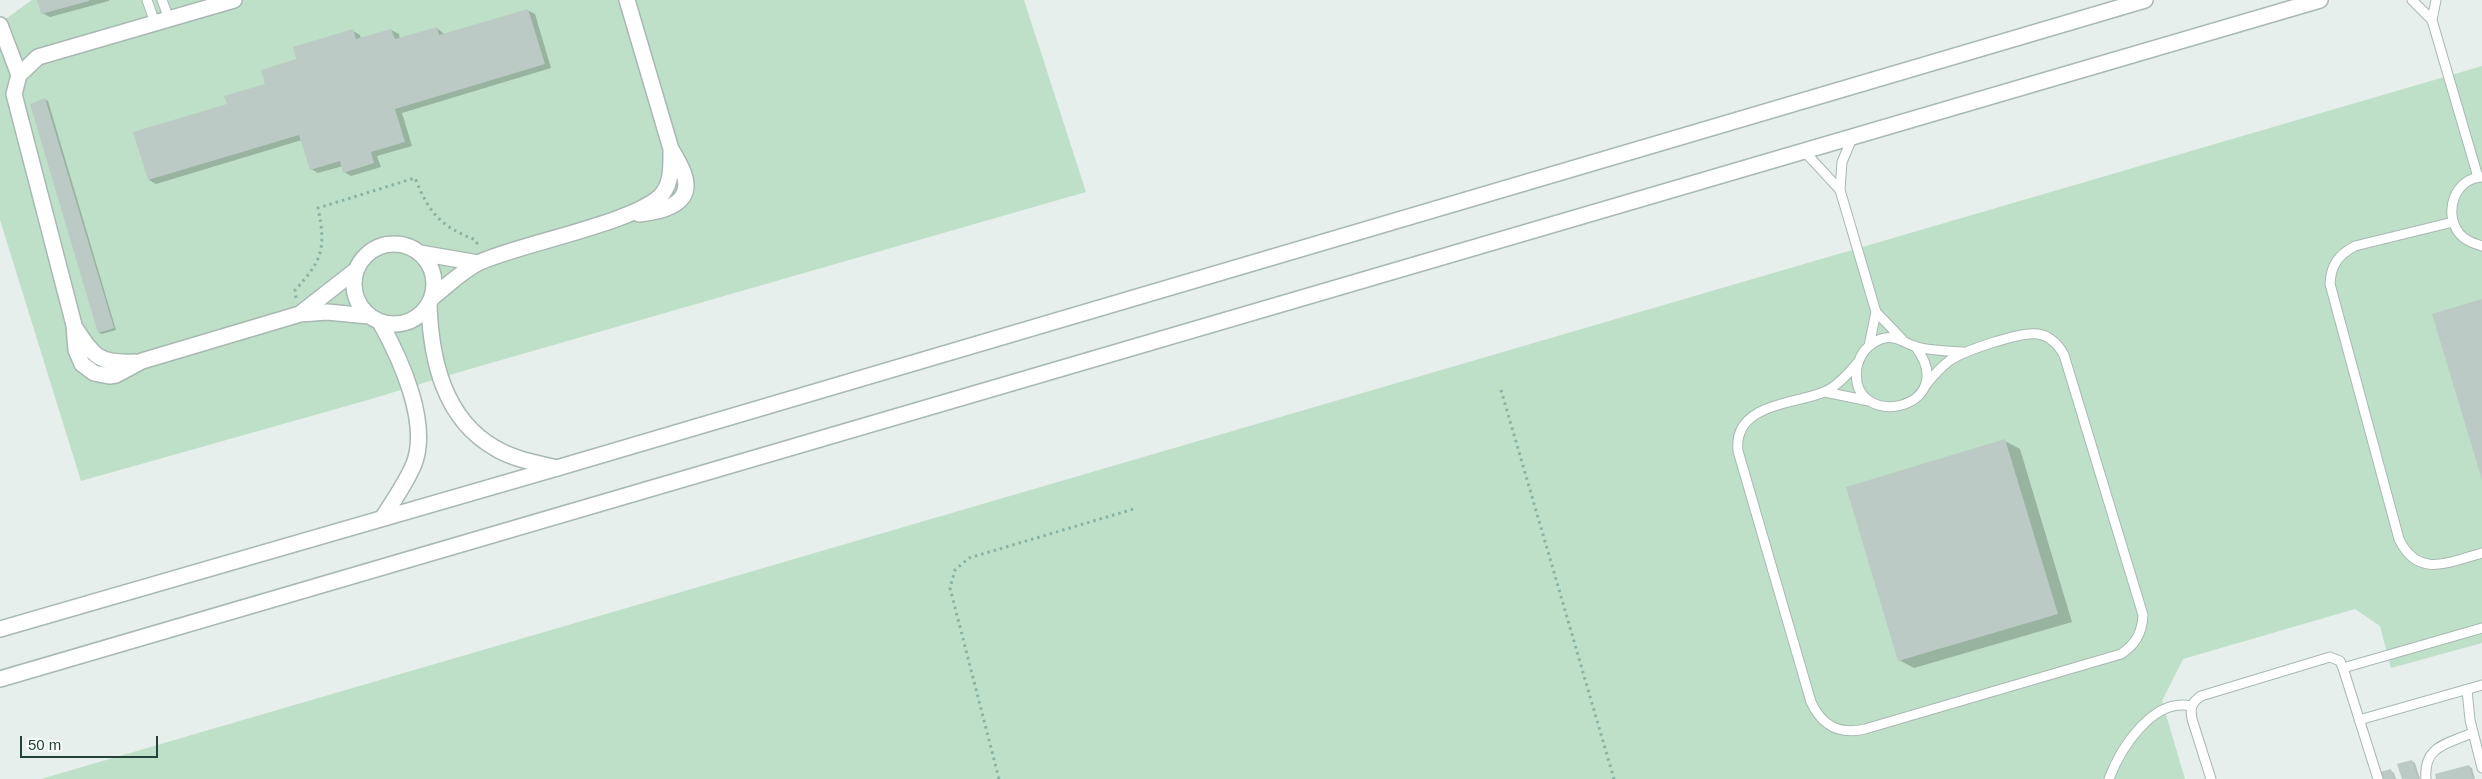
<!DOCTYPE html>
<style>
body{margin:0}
#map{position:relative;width:2482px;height:779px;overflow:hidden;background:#e6efeb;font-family:Helvetica,sans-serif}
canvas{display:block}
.scale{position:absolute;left:20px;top:736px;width:138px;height:22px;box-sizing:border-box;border:2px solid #24423a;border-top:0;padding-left:6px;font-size:15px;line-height:18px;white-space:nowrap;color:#24423a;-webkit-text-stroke:4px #f7fbf9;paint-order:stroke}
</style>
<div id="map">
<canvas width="2482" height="779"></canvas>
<div class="scale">50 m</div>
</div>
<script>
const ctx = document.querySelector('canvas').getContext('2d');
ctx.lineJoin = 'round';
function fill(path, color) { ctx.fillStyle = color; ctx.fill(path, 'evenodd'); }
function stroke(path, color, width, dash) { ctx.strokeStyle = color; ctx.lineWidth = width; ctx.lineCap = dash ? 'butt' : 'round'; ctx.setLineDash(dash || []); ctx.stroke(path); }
fill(new Path2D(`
 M 32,0 L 1024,0 L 1086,192 L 463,371 L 368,400 L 81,481 L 0,220 L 0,23 Z
 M 2482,66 L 2482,643 L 2391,668 L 2380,626 L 2355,609 L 2183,659 L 2162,701 L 2185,779 L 41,779 Z`), '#bfe0c8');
fill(new Path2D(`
 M 39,0 L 109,0 L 109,1 L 50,17 L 42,13 Z
 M 527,10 L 535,14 L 551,68 L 402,113 L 412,146 L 377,156 L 381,167 L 351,176 L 344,172 L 343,166 L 318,173 L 311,169 L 302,140 L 156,184 L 149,180 L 228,105 L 266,84 L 298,60 L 353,31 L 360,35 L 361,39 L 391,30 L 399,34 L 400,39 L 437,28 L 445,35 Z
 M 45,99 L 48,101 L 116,330 L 102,334 L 99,333 Z
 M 2005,441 L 2020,449 L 2072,622 L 1914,668 L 1899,660 Z
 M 2412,761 L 2415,763 L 2420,779 L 2403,779 Z
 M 2469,766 L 2472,768 L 2475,779 L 2437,779 Z
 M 2391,771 L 2394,773 L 2396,779 L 2383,779 Z`), '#0003');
fill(new Path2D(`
 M 37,0 L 89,0 L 89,1 L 41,14 Z
 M 528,9 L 545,64 L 395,109 L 405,142 L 371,152 L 374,163 L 343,173 L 340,161 L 310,170 L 299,135 L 148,180 L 133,132 L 227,104 L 224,96 L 265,84 L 261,70 L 296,59 L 293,47 L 353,29 L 356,39 L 391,29 L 395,39 L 437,27 L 439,35 Z
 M 45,98 L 114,328 L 98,333 L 30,104 Z
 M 2482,299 L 2482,480 L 2432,314 Z
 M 2005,439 L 2058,614 L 1898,661 L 1846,487 Z
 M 2412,760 L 2418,779 L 2402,779 L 2397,764 Z
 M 2469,765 L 2473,779 L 2436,779 L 2435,774 Z
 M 2391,769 L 2394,779 L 2382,779 L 2380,772 Z`), '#bbcac4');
const service = new Path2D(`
 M 147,0 L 155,23
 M 162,0 L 169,19
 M 2412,0 L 2432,20 L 2478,177
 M 2432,20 L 2436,0
 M 1853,136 L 1842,162 L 1840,190 L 1876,312 L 1869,346
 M 1804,151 L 1840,190
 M 2482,177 C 2455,178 2443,212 2459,233 C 2464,240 2473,243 2482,246
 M 2453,222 L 2355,246 C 2338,255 2331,265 2330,284 L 2399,539 C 2418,579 2449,562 2482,553
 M 1876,312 L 1902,339
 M 1915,346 C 1964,410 1847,433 1857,367 C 1860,354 1868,344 1881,339 C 1896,334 1903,343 1917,347 C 1932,351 1948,351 1963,352
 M 1858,362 C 1849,373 1837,387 1824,392 C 1792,405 1733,404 1738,451 L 1811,702 C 1822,726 1839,735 1865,729 L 2121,654 C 2136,644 2142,633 2143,615 L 2064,355 C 2058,344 2050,336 2038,334 C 2021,331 1963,351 1949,361 C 1940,368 1932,377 1925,386
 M 1825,392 L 1869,401
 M 2343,668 L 2482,628
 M 2467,690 L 2470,720 L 2482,768
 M 2359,720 L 2482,685
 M 2109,779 C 2120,749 2153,697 2191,706
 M 2211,779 L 2192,719 C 2190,708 2191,703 2201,696 L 2330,657 L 2340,661 L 2343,668 L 2378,779
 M 2426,779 C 2423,746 2447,744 2472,733`);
const minor = new Path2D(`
 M 234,0 L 38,57 L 19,75 L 14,94 L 74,325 L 76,350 L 82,364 L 94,373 L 109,376 L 116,375 L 142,361 L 300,314 L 327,312 L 369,316
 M 627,0 L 671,149 C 676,158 683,168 685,178 C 692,206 658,212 639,214
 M 0,25 L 19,75
 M354 284a40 40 0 1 1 80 0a40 40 0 1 1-80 0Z
 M 420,253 L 478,263
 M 433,297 C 447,286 462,271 478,263 C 517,244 641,222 663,193 C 672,181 671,164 671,149
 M 429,305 C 431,360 444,419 495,448 C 513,459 536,463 557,468
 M 301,313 L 356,270
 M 380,322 C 400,358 430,422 414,464 C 406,483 394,500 383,517
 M 76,329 C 94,357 100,364 135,362`);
const tertiary = new Path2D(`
 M 0,629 L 557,468 L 2145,0
 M 0,679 L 2320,0`);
stroke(service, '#a8b8b2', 11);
stroke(minor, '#a8b8b2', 18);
stroke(tertiary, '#a8b8b2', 18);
stroke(new Path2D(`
 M 296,298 L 295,290 C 323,260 326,248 318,208 L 415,178 C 429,213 441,227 476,240 L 478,247
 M 1501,390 L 1614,779
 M 999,779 L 950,588 L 955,570 L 969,558 L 1137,508`), '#86b3a5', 3, [2.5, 4]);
stroke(service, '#fff', 9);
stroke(minor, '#fff', 15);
stroke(tertiary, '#fff', 15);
</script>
